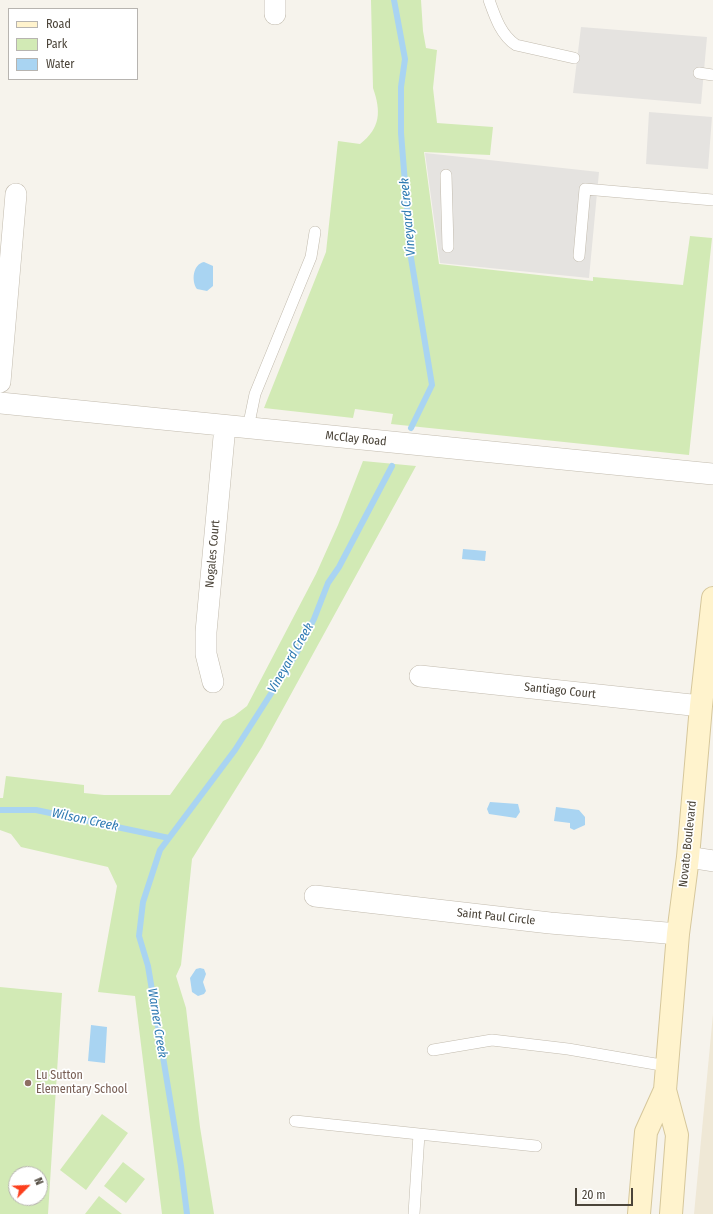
<!DOCTYPE html>
<style>
body{margin:0}
#map{position:relative;width:713px;height:1214px;overflow:hidden;background:#f6f3ec;font-family:"Fira Sans Condensed",sans-serif}
canvas{display:block}
.legend{position:absolute;left:8px;top:8px;width:130px;height:72px;box-sizing:border-box;background:#fff;border:1px solid #b7b4b0;margin:0;padding:5px 7px;list-style:none;font-size:12px;color:#4b4439}
.legend li{display:flex;align-items:center;gap:8px;height:20px}
.legend b{width:20px;border:1px solid #b7b4b0}
.north{position:absolute;left:8px;top:1166px;width:40px;height:40px;box-sizing:border-box;background:#fff;border:1px solid #b7b4b0;border-radius:50%;rotate:66deg;font-size:11px;font-weight:700;line-height:16px;text-align:center;color:#4b4439}
.north::after{content:'';display:block;margin:auto;width:14px;height:18px;background:#fc3f1d;clip-path:polygon(50% 0,100% 100%,50% 72%,0 100%)}
.scale{position:absolute;left:575px;top:1188px;width:58px;height:18px;box-sizing:border-box;border:2px solid #4b4439;border-top:0;padding-left:5px;font-size:12px;line-height:14px;white-space:nowrap;color:#4b4439;-webkit-text-stroke:3px #fff;paint-order:stroke}
</style>
<div id="map">
<canvas width="713" height="1214"></canvas>
<ul class="legend">
<li><b style="height:5px;background:#fff3cd"></b>Road</li>
<li><b style="height:11px;background:#d2eab5"></b>Park</li>
<li><b style="height:11px;background:#a9d4f2"></b>Water</li>
</ul>
<div class="north">N</div>
<div class="scale">20 m</div>
</div>
<script>
const ctx = document.querySelector('canvas').getContext('2d');
ctx.lineJoin = 'round';
function fill(path, color) { ctx.fillStyle = color; ctx.fill(path, 'evenodd'); }
function stroke(path, color, width, dash) { ctx.strokeStyle = color; ctx.lineWidth = width; ctx.lineCap = dash ? 'butt' : 'round'; ctx.setLineDash(dash || []); ctx.stroke(path); }
function write(font, color, halo, rows, align = 'center') {
  ctx.font = font + ' "Fira Sans Condensed",sans-serif'; ctx.lineWidth = 3.5; ctx.setLineDash([]); ctx.textBaseline = 'middle'; ctx.strokeStyle = halo; ctx.fillStyle = color; for (const [text, x, y, turn = 0] of rows) {
    ctx.save(); ctx.translate(x, y); ctx.rotate((+turn || 0) * Math.PI / 180); ctx.textAlign = isNaN(turn) ? turn : align; if (halo) ctx.strokeText(text, 0, 0); ctx.fillText(text, 0, 0); ctx.restore();
  }
}
fill(new Path2D(`
 M 713,1014 L 713,1214 L 694,1214 Z`), '#efe8d6');
fill(new Path2D(`
 M 371,0 L 421,0 L 423,31 L 426,48 L 437,50 L 433,88 L 437,123 L 493,127 L 490,155 L 424,152 L 439,264 L 593,281 L 593,277 L 683,285 L 690,236 L 712,238 L 689,455 L 391,424 L 393,414 L 355,409 L 353,418 L 264,408 L 326,252 L 338,141 L 360,144 C 381,128 381,111 373,88 Z
 M 363,461 L 416,466 L 262,747 L 192,859 L 181,965 L 176,976 L 186,1008 L 200,1127 L 214,1214 L 162,1214 L 135,996 L 98,992 L 117,886 L 108,867 L 21,847 L 11,834 L 0,830 L 0,798 L 3,798 L 6,776 L 84,785 L 84,793 L 104,795 L 170,795 L 223,721 L 234,716 L 247,706 L 316,574 L 338,525 Z
 M 0,987 L 62,993 L 48,1214 L 0,1214 ZM 16,1174 L 40,1174 L 40,1198 L 16,1198 Z
 M 102,1114 L 128,1133 L 86,1190 L 60,1170 Z
 M 123,1162 L 145,1179 L 126,1203 L 104,1186 Z
 M 99,1196 L 122,1214 L 85,1214 Z`), '#d2eab5');
fill(new Path2D(`
 M 581,27 L 707,37 L 701,104 L 573,93 Z
 M 649,112 L 712,117 L 708,169 L 646,164 Z
 M 425,153 L 599,172 L 589,278 L 440,263 Z`), '#e5e3e0');
fill(new Path2D(`
 M 204,262 L 213,266 L 213,286 L 207,291 L 197,289 C 191,281 193,264 204,262 Z
 M 463,549 L 486,551 L 485,561 L 462,559 Z
 M 490,802 L 518,804 L 520,812 L 516,818 L 489,814 L 487,809 Z
 M 556,807 L 579,810 L 585,817 L 585,825 L 574,830 L 570,828 L 570,823 L 554,821 Z
 M 200,968 L 204,969 L 206,974 L 203,982 L 206,991 L 204,994 L 198,996 L 192,992 L 190,978 L 196,969 Z
 M 91,1025 L 107,1027 L 105,1063 L 88,1061 Z`), '#a9d4f2');
stroke(new Path2D(`
 M 394,0 L 405,59 L 401,87 L 401,133 L 411,258 L 432,385 L 411,428
 M 0,810 L 36,810 L 169,838
 M 187,1214 L 181,1166 L 148,966 L 139,936 L 143,902 L 160,850 L 235,750 L 295,656 L 314,619 L 328,583 L 339,567 L 392,466`), '#a9d4f2', 6);
const service = new Path2D(`
 M 489,0 C 495,17 501,35 516,45 L 574,58
 M 699,73 L 713,75
 M 446,175 L 448,247
 M 579,256 L 585,189 L 713,200
 M 248,428 L 255,394 L 311,257 L 315,232
 M 433,1050 L 492,1040 L 568,1049 L 667,1066
 M 295,1121 L 419,1134
 M 414,1214 L 419,1134 L 536,1146`);
const minor = new Path2D(`
 M 275,0 L 275,14
 M 0,382 L 16,194
 M 0,403 L 713,474
 M 420,676 L 701,706
 M 213,682 L 206,654 L 206,632 L 225,426
 M 688,857 L 713,861
 M 315,896 L 550,923 L 678,934`);
const secondary = new Path2D(`
 M 665,1090 L 677,1135 L 671,1214
 M 639,1214 L 646,1132 L 665,1090 L 678,934 L 688,857 L 701,706 L 713,598`);
stroke(service, '#c2bbae', 12);
stroke(minor, '#c2bbae', 22);
stroke(secondary, '#d6c79b', 24);
stroke(service, '#fff', 11);
stroke(minor, '#fff', 21);
stroke(secondary, '#fff3cd', 22);
for (const [x, y, r, color] of [
 [28,1083,4,"#8d6e63"]
]) { const dot = new Path2D(); dot.arc(x, y, r, 0, 2 * Math.PI); ctx.fillStyle = color; ctx.fill(dot); stroke(dot, '#fff', 1.5); }
write('12px', '#4b4439', '#fff', [
 ["McClay Road",356,439,6],
 ["Nogales Court",213,554,-85],
 ["Santiago Court",560,691,6],
 ["Novato Boulevard",688,844,-84],
 ["Saint Paul Circle",496,917,6]
]);
write('12px', '#785e54', '#fff', [
 ["Lu Sutton",36,1076],
 ["Elementary School",36,1090]
], 'left');
write('italic 13px', '#2e7ab2', '#fff', [
 ["Vineyard Creek",408,217,-95],
 ["Vineyard Creek",291,658,-60],
 ["Wilson Creek",85,820,12],
 ["Warner Creek",157,1023,81]
]);
</script>
